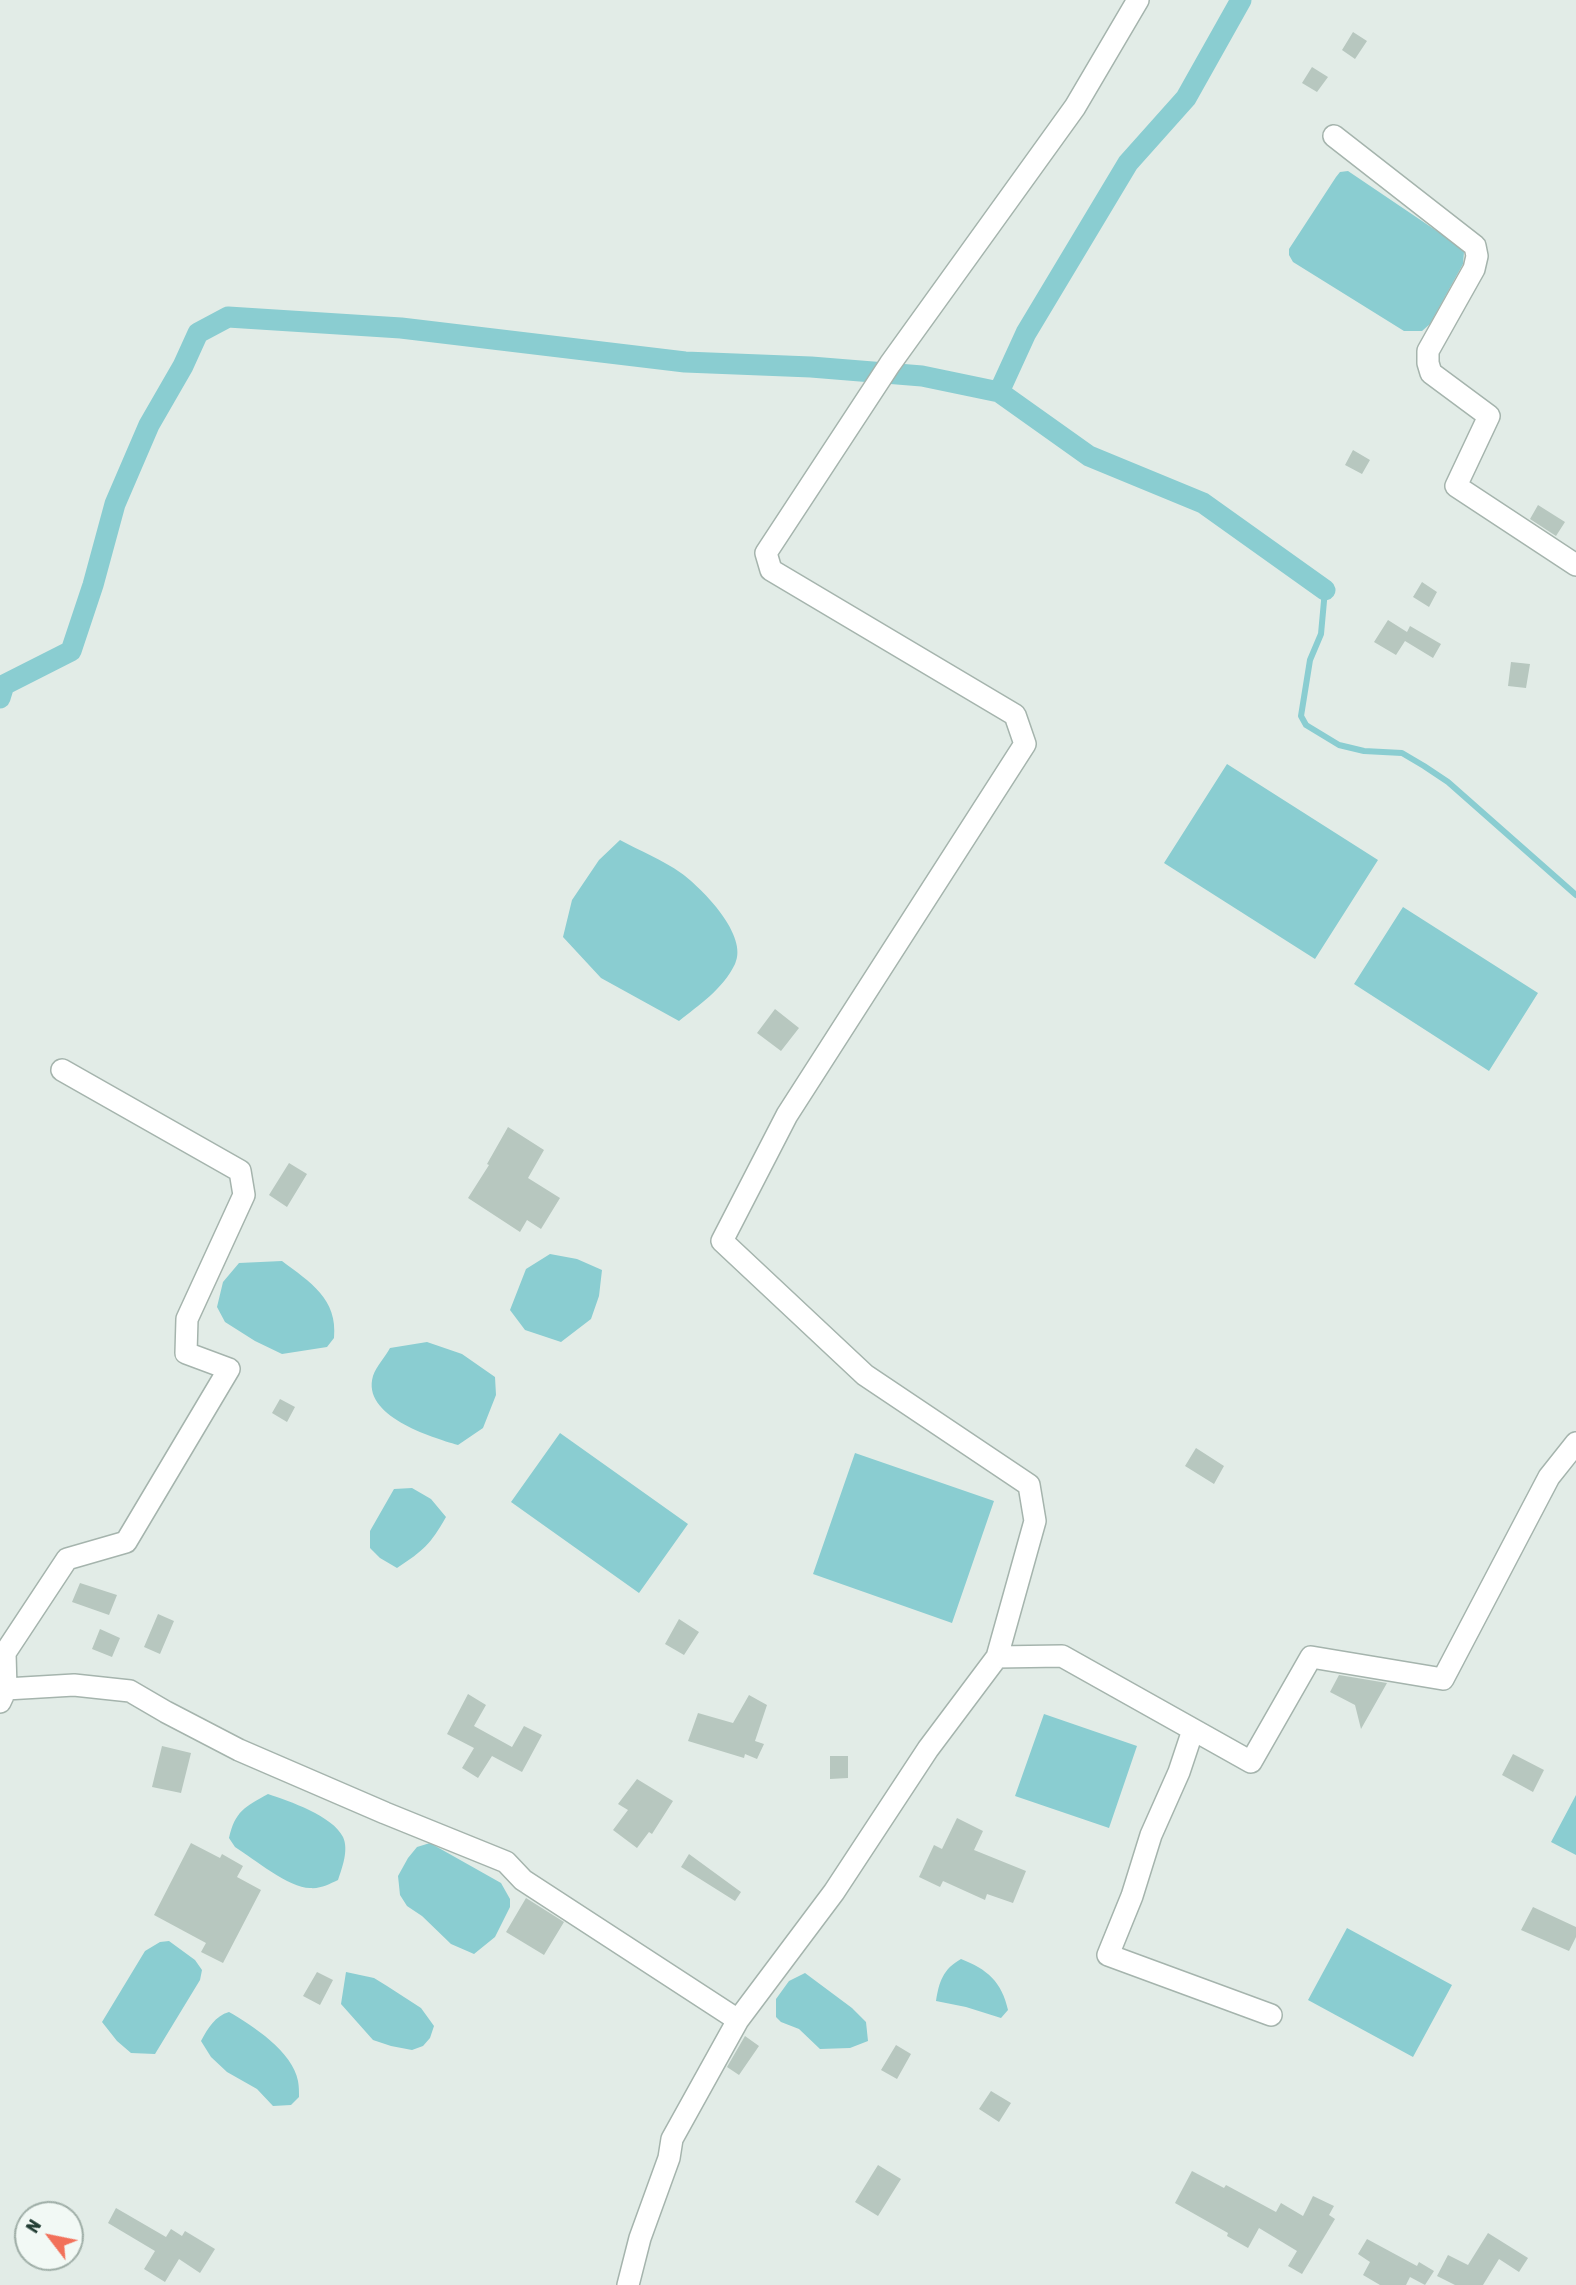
<!DOCTYPE html>
<style>
body{margin:0}
#map{position:relative;width:1576px;height:2285px;overflow:hidden;background:#e2ece7;font-family:"Asap Condensed",sans-serif}
canvas{display:block}
.north{position:absolute;left:14px;top:2201px;width:70px;height:70px;box-sizing:border-box;background:#f2f9f5;border:2px solid #9faea7;border-radius:50%;rotate:302deg;font-size:19px;font-weight:700;line-height:28px;text-align:center;color:#223d33}
.north::after{content:'';display:block;margin:auto;width:24px;height:32px;background:#f2715a;clip-path:polygon(50% 0,100% 100%,50% 72%,0 100%)}
</style>
<div id="map">
<canvas width="1576" height="2285"></canvas>
<div class="north">N</div>
</div>
<script>
const ctx = document.querySelector('canvas').getContext('2d');
ctx.lineJoin = 'round';
function fill(path, color) { ctx.fillStyle = color; ctx.fill(path, 'evenodd'); }
function stroke(path, color, width, dash) { ctx.strokeStyle = color; ctx.lineWidth = width; ctx.lineCap = dash ? 'butt' : 'round'; ctx.setLineDash(dash || []); ctx.stroke(path); }
fill(new Path2D(`
 M 1348,171 L 1462,248 L 1464,252 L 1463,264 L 1430,324 L 1422,331 L 1404,331 L 1293,262 L 1289,255 L 1289,249 L 1336,177 L 1340,172 Z
 M 1227,764 L 1378,860 L 1315,959 L 1164,863 Z
 M 620,840 C 640,851 663,860 681,873 C 703,889 749,936 735,964 C 723,989 699,1005 679,1021 L 601,978 L 563,937 L 572,900 L 599,860 Z
 M 1403,907 L 1538,993 L 1489,1071 L 1354,984 Z
 M 550,1254 L 577,1259 L 602,1270 L 599,1296 L 591,1319 L 561,1342 L 525,1330 L 510,1310 L 526,1269 Z
 M 282,1261 C 310,1282 338,1299 334,1338 L 327,1347 L 282,1354 L 255,1341 L 225,1322 L 217,1307 L 223,1282 L 239,1263 Z
 M 427,1342 L 462,1354 L 495,1377 L 496,1395 L 483,1428 L 458,1445 C 431,1437 361,1416 373,1376 C 376,1367 385,1357 390,1348 Z
 M 560,1433 L 688,1524 L 639,1593 L 511,1502 Z
 M 855,1453 L 994,1501 L 952,1623 L 813,1574 Z
 M 412,1488 L 431,1499 L 446,1517 C 430,1545 424,1550 397,1568 L 380,1558 L 370,1548 L 370,1531 L 394,1489 Z
 M 1044,1714 L 1137,1746 L 1109,1828 L 1015,1796 Z
 M 268,1794 C 289,1801 333,1816 343,1837 C 349,1850 342,1868 338,1880 C 329,1884 321,1889 310,1888 C 289,1888 254,1859 235,1847 L 229,1838 C 235,1811 245,1807 268,1794 Z
 M 1576,1795 L 1576,1855 L 1551,1842 Z
 M 430,1843 L 501,1883 L 510,1899 L 510,1907 L 495,1937 L 474,1954 L 451,1944 L 422,1916 L 407,1906 L 400,1895 L 398,1876 L 408,1858 L 417,1847 Z
 M 1347,1928 L 1452,1985 L 1413,2057 L 1308,2000 Z
 M 169,1941 L 195,1960 L 202,1970 L 200,1980 L 155,2054 L 131,2053 L 117,2041 L 102,2022 L 145,1951 L 160,1942 Z
 M 961,1959 C 987,1969 1002,1982 1008,2010 L 1001,2018 L 966,2007 L 936,2001 C 939,1982 943,1969 961,1959 Z
 M 346,1972 L 374,1978 L 387,1986 L 421,2008 L 434,2026 L 430,2038 L 423,2046 L 412,2050 L 391,2046 L 373,2040 L 341,2004 Z
 M 805,1973 L 852,2008 L 866,2022 L 868,2041 L 850,2048 L 820,2049 L 799,2029 L 781,2022 L 776,2017 L 776,1999 L 789,1981 Z
 M 229,2012 C 252,2025 293,2052 298,2081 C 299,2086 299,2092 299,2097 L 291,2105 L 273,2106 L 257,2089 L 227,2072 L 211,2057 L 201,2041 C 208,2028 215,2016 229,2012 Z`), '#8acdd1');
stroke(new Path2D(`
 M 1325,590 L 1321,634 L 1310,660 L 1301,716 L 1306,725 L 1339,745 L 1364,751 L 1402,753 L 1424,766 L 1448,782 L 1576,895`), '#8acdd1', 6);
stroke(new Path2D(`
 M 999,392 L 1026,333 L 1128,163 L 1186,98 L 1241,0
 M 0,698 L 4,685 L 71,651 L 93,585 L 115,504 L 149,425 L 183,366 L 198,333 L 228,317 L 401,328 L 685,362 L 811,367 L 922,376 L 999,392 L 1089,456 L 1203,503 L 1325,590`), '#8acdd1', 21);
fill(new Path2D(`
 M 1353,32 L 1367,41 L 1355,59 L 1342,50 Z
 M 1312,67 L 1328,77 L 1317,92 L 1302,83 Z
 M 1353,450 L 1370,460 L 1362,474 L 1345,465 Z
 M 1538,505 L 1565,522 L 1556,536 L 1530,519 Z
 M 1422,582 L 1437,592 L 1429,607 L 1413,597 Z
 M 1388,620 L 1407,632 L 1410,626 L 1441,644 L 1433,658 L 1405,641 L 1396,655 L 1374,642 Z
 M 1511,662 L 1530,664 L 1526,688 L 1508,686 Z
 M 775,1009 L 799,1028 L 781,1051 L 757,1033 Z
 M 508,1127 L 544,1150 L 528,1178 L 560,1198 L 541,1229 L 527,1220 L 520,1232 L 468,1198 L 489,1165 L 487,1164 Z
 M 289,1163 L 307,1174 L 287,1207 L 269,1195 Z
 M 280,1399 L 295,1407 L 287,1422 L 272,1413 Z
 M 1196,1448 L 1224,1466 L 1214,1484 L 1185,1466 Z
 M 80,1583 L 117,1595 L 109,1615 L 72,1602 Z
 M 158,1614 L 174,1621 L 160,1654 L 144,1647 Z
 M 679,1619 L 699,1632 L 684,1655 L 665,1644 Z
 M 100,1629 L 120,1638 L 112,1657 L 92,1649 Z
 M 1339,1675 L 1387,1683 L 1361,1729 L 1355,1705 L 1330,1692 Z
 M 468,1694 L 486,1705 L 474,1726 L 512,1747 L 524,1726 L 542,1735 L 522,1772 L 492,1756 L 478,1778 L 462,1768 L 474,1748 L 447,1734 Z
 M 749,1695 L 767,1705 L 755,1741 L 764,1744 L 757,1759 L 745,1754 L 744,1758 L 688,1741 L 698,1713 L 733,1723 Z
 M 162,1746 L 191,1753 L 181,1793 L 152,1787 Z
 M 1513,1754 L 1544,1770 L 1533,1792 L 1502,1775 Z
 M 830,1756 L 848,1756 L 848,1778 L 830,1779 Z
 M 637,1779 L 673,1801 L 652,1834 L 649,1832 L 637,1848 L 613,1830 L 628,1810 L 618,1804 Z
 M 957,1818 L 983,1831 L 974,1850 L 1026,1871 L 1013,1903 L 987,1894 L 985,1900 L 943,1881 L 940,1887 L 919,1877 L 934,1845 L 942,1849 Z
 M 191,1843 L 220,1858 L 222,1854 L 243,1866 L 237,1877 L 261,1890 L 223,1963 L 201,1952 L 206,1943 L 154,1915 Z
 M 689,1854 L 741,1892 L 735,1901 L 681,1867 Z
 M 526,1898 L 564,1922 L 544,1955 L 506,1932 Z
 M 1533,1907 L 1576,1927 L 1576,1937 L 1569,1951 L 1521,1930 Z
 M 317,1972 L 333,1980 L 320,2005 L 303,1996 Z
 M 745,2036 L 759,2046 L 739,2075 L 727,2067 Z
 M 896,2045 L 911,2054 L 897,2079 L 881,2070 Z
 M 991,2091 L 1011,2103 L 999,2122 L 979,2109 Z
 M 878,2165 L 901,2179 L 878,2216 L 855,2202 Z
 M 1192,2171 L 1224,2188 L 1226,2185 L 1276,2212 L 1281,2203 L 1303,2216 L 1313,2196 L 1334,2206 L 1329,2215 L 1335,2219 L 1302,2274 L 1288,2266 L 1297,2251 L 1259,2228 L 1248,2248 L 1227,2236 L 1228,2233 L 1175,2203 Z
 M 116,2208 L 166,2237 L 171,2229 L 182,2236 L 185,2231 L 215,2249 L 200,2273 L 179,2259 L 165,2282 L 144,2269 L 155,2251 L 108,2223 Z
 M 1488,2233 L 1528,2258 L 1519,2272 L 1499,2259 L 1483,2285 L 1455,2285 L 1437,2276 L 1448,2255 L 1468,2265 Z
 M 1367,2239 L 1417,2266 L 1419,2262 L 1434,2271 L 1425,2285 L 1410,2277 L 1406,2285 L 1380,2285 L 1363,2275 L 1370,2262 L 1358,2254 Z`), '#b7c7bf');
const minor = new Path2D(`
 M 1138,0 L 1075,107 L 890,364 L 766,553 L 771,570 L 1015,715 L 1025,744 L 787,1115 L 722,1241 L 865,1375 L 1029,1485 L 1035,1521 L 997,1657 L 1062,1656 L 1251,1762 L 1311,1657 L 1443,1679 L 1549,1477 L 1576,1443
 M 1334,136 L 1475,246 L 1477,256 L 1474,269 L 1428,351 L 1428,363 L 1431,373 L 1489,416 L 1456,486 L 1576,565
 M 6,1689 L 74,1685 L 130,1691 L 166,1712 L 239,1750 L 385,1813 L 506,1862 L 523,1880 L 738,2020
 M 0,1702 L 6,1689 L 5,1653 L 67,1559 L 126,1542 L 229,1369 L 186,1353 L 187,1319 L 244,1195 L 240,1171 L 62,1070
 M 1193,1730 L 1179,1772 L 1151,1835 L 1132,1896 L 1108,1955 L 1271,2015
 M 628,2285 L 640,2238 L 669,2158 L 672,2139 L 738,2020 L 834,1892 L 928,1749 L 997,1657`);
stroke(minor, '#a5b4ad', 24);
stroke(minor, '#fff', 21);
</script>
